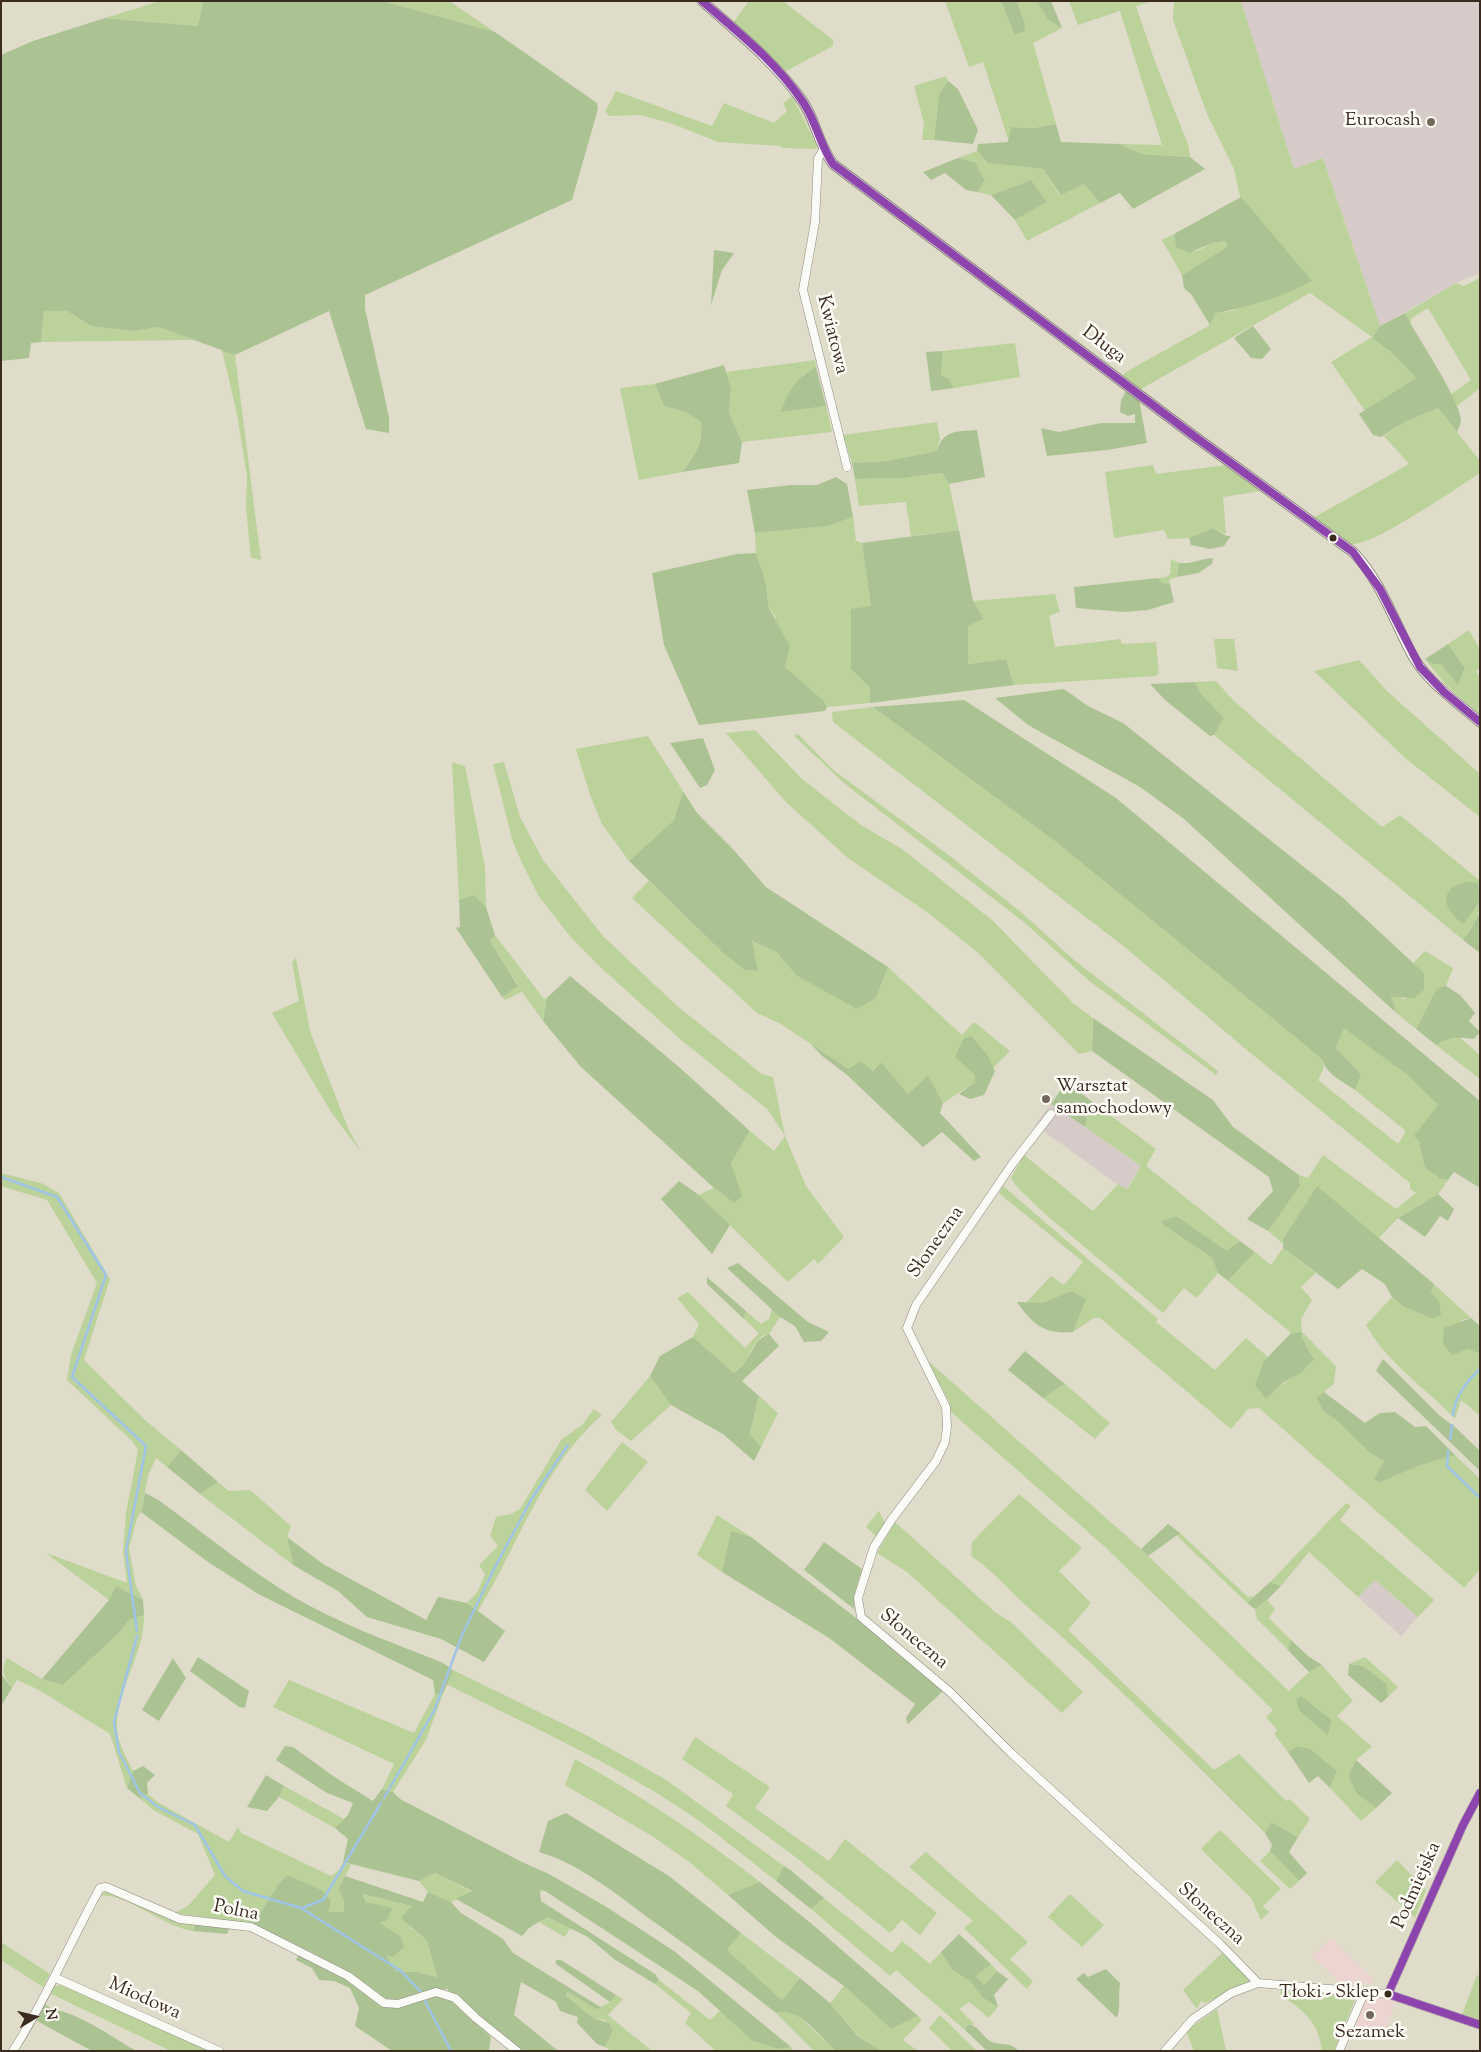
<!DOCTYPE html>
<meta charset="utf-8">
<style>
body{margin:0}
#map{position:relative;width:1481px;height:2052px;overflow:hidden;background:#dfdcc9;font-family:"Sorts Mill Goudy",serif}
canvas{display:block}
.frame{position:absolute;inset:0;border:2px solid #3b2a1e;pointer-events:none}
.north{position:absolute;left:10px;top:1992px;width:50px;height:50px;-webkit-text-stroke:4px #fdfcf7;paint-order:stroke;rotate:81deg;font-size:14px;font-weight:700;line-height:20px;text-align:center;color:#3b2a1e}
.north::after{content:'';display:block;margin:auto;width:18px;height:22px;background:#3b2a1e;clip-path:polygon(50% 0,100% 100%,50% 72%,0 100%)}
</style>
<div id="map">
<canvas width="1481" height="2052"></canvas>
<div class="frame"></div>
<div class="north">N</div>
</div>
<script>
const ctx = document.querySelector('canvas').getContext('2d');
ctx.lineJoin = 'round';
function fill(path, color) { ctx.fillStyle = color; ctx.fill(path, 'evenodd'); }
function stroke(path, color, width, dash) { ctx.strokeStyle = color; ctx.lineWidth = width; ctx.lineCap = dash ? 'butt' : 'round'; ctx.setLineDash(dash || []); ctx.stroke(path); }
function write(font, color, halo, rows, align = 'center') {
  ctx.font = font + ' "Sorts Mill Goudy",serif'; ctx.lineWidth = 5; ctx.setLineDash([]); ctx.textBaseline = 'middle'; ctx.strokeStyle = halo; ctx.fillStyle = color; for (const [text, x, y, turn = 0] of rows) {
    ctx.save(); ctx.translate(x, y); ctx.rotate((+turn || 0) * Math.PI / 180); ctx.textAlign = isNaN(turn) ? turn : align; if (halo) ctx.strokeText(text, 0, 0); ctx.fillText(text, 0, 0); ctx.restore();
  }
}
fill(new Path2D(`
 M 1331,1938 L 1372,1978 L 1374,1984 L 1340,1983 L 1312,1956 Z
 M 1382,1997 L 1396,2002 L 1383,2038 L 1352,2030 L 1363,2003 L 1370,1998 Z`), '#ecd5d0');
fill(new Path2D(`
 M 1241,1 L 1480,1 L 1480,273 L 1456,283 L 1380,326 L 1323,158 L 1294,169 Z
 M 1051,1104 L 1141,1166 L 1127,1188 L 1124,1189 L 1035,1125 Z
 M 1375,1580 L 1418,1617 L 1401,1636 L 1358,1597 Z`), '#d7cbc9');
fill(new Path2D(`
 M 160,1 L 203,1 L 198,26 L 105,18 Z
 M 383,1 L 449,1 L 495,32 Z
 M 749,1 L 783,1 L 833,40 L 833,46 L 786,71 L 733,23 Z
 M 945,1 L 1001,1 L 1014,34 L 1024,21 L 1017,1 L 1037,1 L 1048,20 L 1062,28 L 1033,43 L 1056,124 L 1034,128 L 1011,127 L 1009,142 L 983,62 L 969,67 Z
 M 1069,1 L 1152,1 L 1136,6 L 1154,59 L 1189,147 L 1190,157 L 1142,154 L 1120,144 L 1162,145 L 1120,11 L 1078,25 Z
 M 1174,1 L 1241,1 L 1294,169 L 1323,158 L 1380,326 L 1372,338 L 1391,352 L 1416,378 L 1365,411 L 1331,362 L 1372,337 L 1310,293 L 1141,389 L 1122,377 L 1126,372 L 1210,325 L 1216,313 L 1231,311 L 1303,286 L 1240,196 L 1234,169 L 1207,114 L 1173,20 Z
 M 946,76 L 948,81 L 939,94 L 934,140 L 922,140 L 924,123 L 914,86 Z
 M 616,91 L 712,126 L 724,103 L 774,123 L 787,111 L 783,103 L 792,96 L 817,146 L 815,149 L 781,148 L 781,146 L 718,142 L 673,124 L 640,115 L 610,116 L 605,112 Z
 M 977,151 L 988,163 L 1043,169 L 1060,195 L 1084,184 L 1100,203 L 1027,241 L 1015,220 L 1047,202 L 1031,180 L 991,195 L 977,192 L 985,181 L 975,162 L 958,158 Z
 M 1174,234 L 1176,247 L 1197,251 L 1212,243 L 1226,241 L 1227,247 L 1182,275 L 1162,240 Z
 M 1480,278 L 1480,388 L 1457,406 L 1450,395 L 1471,380 L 1428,308 L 1412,318 L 1410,323 L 1405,313 L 1456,283 L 1464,286 Z
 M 44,311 L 67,311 L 91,326 L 132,331 L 159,327 L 194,340 L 41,342 Z
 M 1015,343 L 1020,377 L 954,388 L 948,378 L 941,375 L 943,351 Z
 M 222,350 L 235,355 L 261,560 L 251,558 L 246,509 L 247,476 L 237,414 Z
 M 815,360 L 816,367 L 804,374 L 780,411 L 826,406 L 832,432 L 742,442 L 729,412 L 731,389 L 726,372 Z
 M 655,384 L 664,406 L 686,412 L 701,422 C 703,446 695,454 682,472 L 639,480 L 620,388 Z
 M 1438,408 L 1480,461 L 1480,473 C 1460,486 1369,549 1350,544 C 1338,541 1323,526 1313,518 L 1409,464 L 1384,436 L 1405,422 Z
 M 937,422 L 940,439 L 937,451 L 887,461 L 852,463 L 843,435 Z
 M 1153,465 L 1156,474 L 1227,465 L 1260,491 L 1223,497 L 1226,534 L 1212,528 L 1189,538 L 1168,539 L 1164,530 L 1114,538 L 1105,472 Z
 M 942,473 L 949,484 L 959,530 L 911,536 L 906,502 L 859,506 L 855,479 L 905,478 Z
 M 853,517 L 856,541 L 862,543 L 871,606 L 852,641 L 851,669 L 870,688 L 870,703 L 827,707 L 824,701 L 784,667 L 775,616 L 769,608 L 765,579 L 756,553 L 755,533 L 828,526 Z
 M 1171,559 L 1179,563 L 1177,577 L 1169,580 L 1170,584 L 1162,583 L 1158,578 L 1166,577 L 1170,574 Z
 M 1055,594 L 1060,612 L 1049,616 L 1055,647 L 1121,639 L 1121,643 L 1126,644 L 1156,642 L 1159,673 L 1156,676 L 1014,685 L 1006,659 L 968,664 L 968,626 L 984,619 L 973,601 Z
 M 1469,630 L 1480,650 L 1480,668 L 1476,671 L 1480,678 L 1480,715 L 1446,685 L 1425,659 L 1433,664 L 1441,663 L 1458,685 L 1465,668 L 1448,644 Z
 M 1214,639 L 1234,639 L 1238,671 L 1217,668 Z
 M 1359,660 L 1387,691 L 1480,774 L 1480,817 L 1405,758 L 1314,671 Z
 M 1216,681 L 1234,701 L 1268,731 L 1382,827 L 1400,815 L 1480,881 L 1475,910 L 1480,902 C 1480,917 1472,928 1463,940 L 1214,735 L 1224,718 L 1201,694 L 1195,682 Z
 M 873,707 L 1056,842 L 1322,1059 L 1324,1068 L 1318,1080 L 1398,1144 L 1406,1131 L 1355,1090 L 1361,1074 L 1336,1048 L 1344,1027 L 1406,1074 L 1438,1105 L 1419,1141 L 1425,1168 L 1441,1179 L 1448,1180 L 1438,1194 L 1398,1218 L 1379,1238 L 1317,1187 L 1283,1239 L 1283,1244 L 1268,1231 L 1300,1186 L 1299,1175 L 1308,1178 L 1323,1155 L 1396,1209 L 1416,1193 L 1410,1189 L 1410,1183 L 1253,1055 L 1122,945 L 833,722 L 832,712 Z
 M 755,730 L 802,779 L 861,825 L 902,849 L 992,920 L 1073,1003 L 1093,1018 L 1092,1051 L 1079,1054 L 975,950 L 924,910 L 848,858 L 786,802 L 726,733 Z
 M 798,734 L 832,769 L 946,853 L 1021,912 L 1074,960 L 1218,1071 L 1216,1075 L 1088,980 L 1025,923 L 845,784 L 794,736 Z
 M 648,736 L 683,791 L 674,820 L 629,861 L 602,824 L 590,795 L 576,749 Z
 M 452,762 L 465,766 L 485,867 L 486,907 L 474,895 L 459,900 Z
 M 504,762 L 520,817 L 543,860 L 603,936 L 676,1005 L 762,1074 L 773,1077 L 785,1136 L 806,1186 L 844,1237 L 818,1264 L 814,1259 L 788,1282 L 699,1195 L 714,1188 L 734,1203 L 734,1175 L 731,1163 L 750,1131 L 774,1151 L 785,1136 L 768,1110 L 680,1039 L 599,966 L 569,935 L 538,895 L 521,861 L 512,839 L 493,764 Z
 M 649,881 L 721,951 L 751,941 L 776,952 L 796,975 L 876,998 L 888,967 L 962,1035 L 974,1022 L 1010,1051 L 993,1068 L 987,1054 L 975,1075 L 975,1082 L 943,1103 L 928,1075 L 908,1094 L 881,1062 L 872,1071 L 849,1069 L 779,1023 L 757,1013 L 632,898 Z
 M 495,935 L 544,999 L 547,998 L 543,1021 L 522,992 L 505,1000 L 502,997 L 518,985 L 490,941 Z
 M 1425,951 L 1453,968 L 1446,986 L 1437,988 L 1416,1029 L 1394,1011 L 1396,1008 L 1391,996 L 1405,999 L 1424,973 L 1413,963 Z
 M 296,958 L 310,1031 L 348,1128 L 361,1152 L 331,1112 L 272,1013 L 299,1001 L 292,962 Z
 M 1459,1037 L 1480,1055 L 1480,1079 L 1436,1045 L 1445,1039 Z
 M 1095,1104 L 1156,1149 L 1146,1166 L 1240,1241 L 1228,1252 L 1176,1216 L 1161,1222 L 1212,1258 L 1218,1273 L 1197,1298 L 1184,1288 L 1163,1313 L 1044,1213 L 1018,1188 L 1011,1178 L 1024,1155 L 1093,1211 L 1118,1184 L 1124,1188 L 1128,1188 L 1141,1166 L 1085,1127 L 1087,1119 L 1081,1109 Z
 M 1,1173 L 41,1183 L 59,1193 L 110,1279 L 84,1360 L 144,1419 L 181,1450 L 167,1467 L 156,1458 L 148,1476 L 141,1512 L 137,1518 L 129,1548 L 136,1586 L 143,1600 L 116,1586 L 109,1600 L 46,1553 L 127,1583 L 123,1551 L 126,1513 L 138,1450 L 132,1441 L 67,1380 L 71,1355 L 97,1283 L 47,1200 L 1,1186 Z
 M 1003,1186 L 1158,1319 L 1156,1322 L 1215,1370 L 1246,1338 L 1268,1357 L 1264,1361 L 1266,1399 C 1281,1383 1299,1375 1314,1358 L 1301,1336 L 1301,1332 L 1291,1333 L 1228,1281 L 1255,1252 L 1271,1265 L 1283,1248 L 1316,1273 L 1301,1287 L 1312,1300 L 1301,1319 L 1302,1332 L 1336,1366 L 1334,1384 L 1316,1398 L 1324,1412 L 1335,1419 L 1370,1453 L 1384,1461 L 1374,1478 L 1378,1483 L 1421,1465 L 1455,1455 L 1480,1479 L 1480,1569 L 1464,1588 L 1259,1408 L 1248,1409 L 1231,1429 L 1100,1318 L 1094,1318 L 1073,1332 L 1085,1299 L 1071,1291 L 1042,1303 L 1026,1303 L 1051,1276 L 1064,1285 L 1083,1262 L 999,1193 Z
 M 1434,1284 L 1471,1318 L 1461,1320 L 1468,1349 L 1480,1354 L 1480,1416 L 1461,1400 L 1455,1419 C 1426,1388 1387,1363 1366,1325 L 1392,1297 L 1404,1307 L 1433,1319 L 1441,1315 L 1431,1293 Z
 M 688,1292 L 745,1348 L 759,1333 L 744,1319 L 746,1311 L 761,1324 L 769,1319 L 772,1309 L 780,1317 L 769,1334 L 762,1336 L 753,1347 L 746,1362 L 734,1373 L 693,1337 L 699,1324 L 677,1298 Z
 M 927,1360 L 1141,1549 L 1289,1691 L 1309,1672 L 1322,1665 L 1353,1701 L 1337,1716 L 1372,1747 L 1356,1760 L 1348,1776 L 1357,1794 L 1376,1808 L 1361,1821 L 1330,1788 L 1337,1771 L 1297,1746 L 1288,1752 L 1274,1734 L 1277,1730 L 1266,1717 L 1273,1710 L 1104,1546 L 951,1412 L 949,1401 Z
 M 650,1376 L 671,1405 L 631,1441 L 616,1430 L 611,1422 Z
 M 1065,1384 L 1110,1423 L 1095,1439 L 1043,1398 Z
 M 759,1396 L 778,1413 L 761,1447 L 750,1435 Z
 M 594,1409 L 602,1415 C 543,1466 518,1546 478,1611 L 467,1603 L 478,1591 L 485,1574 L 479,1565 L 498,1546 L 490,1536 L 496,1517 L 511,1514 L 520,1509 L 561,1440 L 583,1424 Z
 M 622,1442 L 648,1462 L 607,1511 L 585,1490 Z
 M 218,1482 L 229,1491 L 250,1490 L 291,1526 L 287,1537 L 293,1565 L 200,1494 Z
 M 1019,1494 L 1082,1548 L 1059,1571 L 1091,1603 L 1068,1630 L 1214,1770 L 1239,1754 L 1286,1801 L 1290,1799 L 1310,1819 L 1298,1837 L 1271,1822 L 1265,1833 C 1188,1757 1112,1679 1030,1609 C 1010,1592 994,1571 971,1556 L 972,1542 Z
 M 1346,1503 L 1351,1506 L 1340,1520 L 1434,1600 L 1418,1617 L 1375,1580 L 1358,1597 L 1309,1552 L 1281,1586 L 1270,1582 Z
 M 879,1511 L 885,1523 L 876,1536 L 866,1527 Z
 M 717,1515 L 751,1537 L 731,1532 L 722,1572 L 697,1555 Z
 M 895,1522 L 996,1613 L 1011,1622 L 1083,1692 L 1062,1713 L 907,1572 L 877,1553 Z
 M 1180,1533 L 1248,1597 L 1254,1596 L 1247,1603 L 1176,1535 Z
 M 1267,1600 L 1275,1609 L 1269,1618 L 1291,1640 L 1288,1650 L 1257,1619 L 1255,1609 Z
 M 144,1615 C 145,1652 118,1687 117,1724 C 116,1740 126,1757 133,1771 L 127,1788 L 110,1734 L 39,1690 L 17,1680 L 12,1688 C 4,1675 0,1672 7,1658 L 42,1679 L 63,1685 L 119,1633 L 129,1620 Z
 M 1365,1657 L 1398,1687 L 1388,1697 L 1387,1684 L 1363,1666 L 1349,1664 Z
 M 453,1670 L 586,1735 L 665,1779 L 784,1866 L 776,1881 C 749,1860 723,1838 695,1818 C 620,1766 528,1725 446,1684 Z
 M 289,1680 L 414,1733 L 435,1694 L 443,1694 L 426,1740 L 393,1792 L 382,1789 L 394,1764 L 273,1707 Z
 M 695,1737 L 770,1787 L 755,1808 L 829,1861 L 845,1839 L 937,1913 L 920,1935 L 902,1920 L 890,1933 L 789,1852 L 726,1806 L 733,1794 L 682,1759 Z
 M 575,1759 C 640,1795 701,1836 760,1882 L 728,1895 L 688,1861 L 652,1836 L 565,1785 Z
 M 284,1786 L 344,1819 L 335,1828 L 279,1797 Z
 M 148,1794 L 159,1803 L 229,1842 L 238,1827 L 241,1833 L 331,1876 L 339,1870 L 343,1862 L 351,1865 L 338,1889 L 344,1901 L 344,1912 L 328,1912 L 287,1875 L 279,1883 L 253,1924 L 174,1913 L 188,1906 L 215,1875 L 198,1834 L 155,1811 L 139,1798 Z
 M 1220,1830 L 1281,1889 L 1263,1906 L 1269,1912 L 1261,1920 L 1251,1898 L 1201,1849 Z
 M 1270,1851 L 1299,1881 L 1290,1889 L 1260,1861 Z
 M 926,1852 L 1028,1942 L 1010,1959 L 1033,1981 L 1027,1989 L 964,1928 L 973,1921 L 909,1867 Z
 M 1397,1860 L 1426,1890 L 1415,1918 L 1375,1882 Z
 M 435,1873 L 472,1892 L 451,1902 L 428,1892 L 419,1881 Z
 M 105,1891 L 196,1924 L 193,1931 C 165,1928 127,1893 101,1896 Z
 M 361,1894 L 411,1906 L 410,1927 L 427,1941 L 437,1977 L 417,1972 L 397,1972 L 386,1955 L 380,1922 Z
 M 1070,1894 L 1104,1925 L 1082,1947 L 1048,1917 Z
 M 824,1898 L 892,1953 L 902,1941 L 930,1964 L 941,1952 L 952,1970 L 970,1981 L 983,1998 L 998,2007 L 989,2018 L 969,2002 L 959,2009 L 975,2025 L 968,2024 L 965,2030 L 896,1970 L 890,1976 L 811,1909 Z
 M 547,1917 L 570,1928 L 565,1937 L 539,1922 Z
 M 741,1933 L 800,1978 L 782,2000 L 727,1950 Z
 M 1,1942 L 50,1974 L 43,1987 L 1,1960 Z
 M 1222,1953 L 1248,1977 L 1249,1983 L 1205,2003 L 1201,2001 L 1197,2009 L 1183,1990 Z
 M 991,1964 L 997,1971 L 984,1985 L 976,1976 Z
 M 1477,1975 L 1480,1976 L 1480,2022 L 1461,2017 Z
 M 659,1980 L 710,2020 L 721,2010 L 737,2024 L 779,2049 L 791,2047 L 794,2051 L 716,2051 L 685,2023 L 691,2013 L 655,1984 Z
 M 61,1985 L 209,2051 L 171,2051 L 51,1994 L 54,1986 Z
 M 844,1986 L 891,2029 L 918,2016 L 922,2020 L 903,2040 L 918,2051 L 882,2051 L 860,2037 L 830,2003 Z
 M 1281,1990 L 1355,1993 L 1356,1997 L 1334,2051 L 1322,2051 C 1318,2020 1303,2011 1280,1994 Z
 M 568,1992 L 597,2009 L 610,2002 L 616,1995 L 623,1999 L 608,2015 L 652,2051 L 612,2051 L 605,2047 L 613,2031 L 605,2020 L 593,2018 L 566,1997 Z
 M 1217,2009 L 1226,2051 L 1194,2051 L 1186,2031 Z
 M 783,2011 L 795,2013 L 836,2051 L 814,2051 L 776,2013 Z
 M 940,2015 L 977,2051 L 952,2051 L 929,2028 Z`), '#bcd29b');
fill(new Path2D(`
 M 203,1 L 383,1 L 495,32 L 597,103 L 598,109 L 572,200 L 365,295 L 365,309 L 389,417 L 389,433 L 366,429 L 329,311 L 235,355 L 159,327 L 132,331 L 91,326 L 67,311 L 44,311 L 41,342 L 31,343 L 29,358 L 1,361 L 1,55 L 33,41 L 105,18 L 198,26 Z
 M 1001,1 L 1017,1 L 1024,21 L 1025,31 L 1014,34 Z
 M 1037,1 L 1051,1 L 1062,28 L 1048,20 Z
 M 948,81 L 958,89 L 978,130 L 973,144 L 934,140 L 939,94 Z
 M 1056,124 L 1061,142 L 1120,144 L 1142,154 L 1190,157 L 1205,169 L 1133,209 L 1120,193 L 1100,203 L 1084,184 L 1061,195 L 1043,169 L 988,163 L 977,151 L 978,144 L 1008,142 L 1011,127 L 1034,128 Z
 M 958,158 L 975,162 L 985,181 L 977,192 L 966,190 L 945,173 L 931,180 L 923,172 Z
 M 1031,180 L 1047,202 L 1015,220 L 991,195 Z
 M 1241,197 L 1312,281 C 1286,296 1245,308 1216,313 L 1210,325 L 1191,294 L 1184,288 L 1182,275 L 1227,247 L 1226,241 L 1212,243 L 1189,253 L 1176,247 L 1174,234 Z
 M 714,250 L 734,253 L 722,270 L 711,305 Z
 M 1405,313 C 1416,336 1461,400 1461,421 C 1461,424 1458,429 1457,432 L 1438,408 L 1405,422 L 1381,437 L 1373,435 L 1359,414 L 1416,378 L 1391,352 L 1372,338 L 1380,326 Z
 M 1253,326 L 1271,349 L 1262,359 L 1251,358 L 1234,338 Z
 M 943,351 L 941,375 L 948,378 L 954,388 L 931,391 L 926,352 Z
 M 724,365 L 731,389 L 729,412 L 742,442 L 739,463 L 682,472 C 695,454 703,446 701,422 L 686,412 L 664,406 L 655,384 Z
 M 816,367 L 826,406 L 780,412 C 789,392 796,377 816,367 Z
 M 1126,391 L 1139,400 L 1147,443 L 1107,450 L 1047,456 L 1041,428 L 1059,432 L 1101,423 L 1135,423 L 1135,414 L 1128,416 L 1120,412 L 1121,400 Z
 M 977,430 L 985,477 L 949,484 L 942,473 L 905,478 L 855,479 L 852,463 L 887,461 L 937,451 C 944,429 956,432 977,430 Z
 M 836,477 L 847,484 L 853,517 L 828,526 L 755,533 L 747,490 L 791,485 L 817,485 Z
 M 1212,528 L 1227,536 L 1231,536 L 1224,546 L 1210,549 L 1191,545 L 1189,538 Z
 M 959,530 L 973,601 L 984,619 L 968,626 L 968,664 L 1006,659 L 1014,685 L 870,703 L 870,688 L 851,669 L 851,609 L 871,606 L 862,543 Z
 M 756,553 L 765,579 L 769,608 L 790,647 L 785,667 L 824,701 L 827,707 L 825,711 L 699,725 L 664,645 L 652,573 L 737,554 Z
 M 1213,558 L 1212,564 L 1198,573 L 1177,577 L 1179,563 C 1194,564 1199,559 1213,558 Z
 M 1158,578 L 1162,583 L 1170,584 L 1174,602 L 1148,610 L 1123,612 L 1076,608 L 1074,587 Z
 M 1448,644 L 1465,668 L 1458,685 L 1441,664 L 1433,664 L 1425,659 Z
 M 1195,682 L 1201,694 L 1224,718 L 1214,735 L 1210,736 L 1165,700 L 1150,684 Z
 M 1064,689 L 1088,706 L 1123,723 L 1343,898 L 1424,973 L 1424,990 L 1414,998 L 1391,997 L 1396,1008 L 1394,1011 L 1184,819 L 1140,787 L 1028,725 L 995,698 Z
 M 964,700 L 1116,798 L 1480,1101 L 1480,1188 L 1454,1172 L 1448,1180 L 1441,1179 L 1425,1168 L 1419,1141 L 1414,1136 L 1438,1105 L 1406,1074 L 1344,1028 L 1336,1048 L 1361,1074 L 1355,1090 C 1342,1081 1326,1074 1322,1059 L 1056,842 L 873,707 Z
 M 703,738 L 715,770 L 707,785 L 700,788 L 670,743 Z
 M 683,791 L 697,813 L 732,848 L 766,887 L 888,967 L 876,998 L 857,1009 L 796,975 L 776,952 L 752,941 L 758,971 L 745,970 L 721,951 L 629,861 L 674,820 Z
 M 1466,882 L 1478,883 L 1480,902 L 1463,924 C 1454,917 1438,902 1451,889 C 1454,886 1462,884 1466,882 Z
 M 474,895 L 486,907 L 495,935 L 490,941 L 518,986 L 502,997 L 456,928 L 460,927 L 459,900 Z
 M 1480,912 L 1480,953 L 1463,940 L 1471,929 Z
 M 570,976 L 679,1067 L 750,1131 L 731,1163 L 742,1196 L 734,1203 L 714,1188 L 581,1067 L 543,1021 L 547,998 Z
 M 1446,986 L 1460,995 L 1475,1013 L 1469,1021 L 1480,1032 L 1474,1039 C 1460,1037 1448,1036 1436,1045 L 1416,1029 L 1437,988 Z
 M 1093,1018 L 1213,1100 L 1233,1127 L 1299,1175 L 1300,1186 L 1268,1231 L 1247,1219 L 1273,1191 L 1269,1177 L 1092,1051 Z
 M 971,1036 L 987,1054 L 995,1071 L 984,1095 L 970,1099 L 959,1094 L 975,1082 L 975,1075 L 955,1057 L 964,1038 Z
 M 811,1044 L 849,1069 L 860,1061 L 873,1071 L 881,1062 L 908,1094 L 928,1075 L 943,1103 L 940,1113 L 981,1157 L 974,1161 L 942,1132 L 923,1147 L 847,1075 L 821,1055 Z
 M 1062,1088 L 1076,1089 L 1095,1104 L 1081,1109 L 1087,1119 L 1085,1127 L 1051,1104 Z
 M 679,1181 L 699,1195 L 730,1225 L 712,1254 L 661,1199 Z
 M 1317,1186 L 1434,1284 L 1431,1293 L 1439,1301 L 1441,1315 L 1433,1319 L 1404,1307 L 1392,1297 L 1385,1284 L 1362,1269 L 1338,1289 L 1283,1248 L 1283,1239 Z
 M 1438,1194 L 1454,1209 L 1448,1221 L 1440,1216 L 1425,1237 L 1398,1218 Z
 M 1176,1216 L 1227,1251 L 1240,1241 L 1255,1252 L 1228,1281 L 1218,1273 L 1212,1258 L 1160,1222 Z
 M 738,1263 L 808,1322 L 829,1332 L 821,1341 L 804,1342 L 795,1326 L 780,1317 L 727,1268 Z
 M 707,1277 L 746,1311 L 744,1319 L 707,1284 Z
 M 1071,1291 L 1086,1299 L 1073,1332 C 1045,1335 1032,1324 1017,1302 L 1042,1303 Z
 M 1471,1318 L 1480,1326 L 1480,1354 L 1468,1349 L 1452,1355 L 1443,1344 L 1444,1328 Z
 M 1302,1332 L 1301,1336 L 1314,1359 L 1301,1373 L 1284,1382 L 1266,1399 L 1255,1385 L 1264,1361 L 1291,1333 Z
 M 769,1334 L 779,1346 L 742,1381 L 759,1396 L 750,1434 L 761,1447 L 754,1461 L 723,1434 L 671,1405 L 650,1376 L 660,1356 L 693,1337 L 734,1373 C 738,1369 743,1366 746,1361 C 754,1350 755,1339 769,1334 Z
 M 1025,1351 L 1060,1380 L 1065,1384 L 1043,1398 L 1008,1370 Z
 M 1383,1359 L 1439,1415 L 1456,1428 L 1480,1451 L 1480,1471 L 1376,1371 Z
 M 1324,1392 L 1365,1423 L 1380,1413 L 1395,1412 L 1415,1427 L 1426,1426 L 1455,1455 L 1421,1465 L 1378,1483 L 1374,1478 L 1384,1461 L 1370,1453 L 1335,1419 L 1324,1412 L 1316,1398 Z
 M 181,1450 L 218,1482 L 200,1494 L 167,1467 Z
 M 145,1493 L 157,1499 C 207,1535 256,1577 310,1606 C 353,1629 399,1645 443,1663 L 453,1670 L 443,1694 L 435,1694 L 433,1680 L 260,1595 L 208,1562 L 141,1512 Z
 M 1168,1524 L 1180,1533 L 1148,1556 L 1141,1549 Z
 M 731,1531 L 751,1537 L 860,1621 L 943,1691 L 908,1724 L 906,1718 L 915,1704 L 829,1638 L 722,1572 Z
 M 287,1537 L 323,1564 L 426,1620 L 438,1597 L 467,1603 L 505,1631 L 484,1662 L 441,1639 L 367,1617 L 338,1591 L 293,1565 Z
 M 824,1542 L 862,1569 L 854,1596 L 854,1609 L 804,1570 Z
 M 1270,1582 L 1281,1586 L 1267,1600 L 1255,1609 L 1247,1603 Z
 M 116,1586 L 143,1600 L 144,1615 L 129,1620 L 119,1633 L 63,1685 L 42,1679 L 109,1600 Z
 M 1291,1640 L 1308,1656 L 1322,1665 L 1309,1672 L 1288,1650 Z
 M 198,1657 L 249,1691 L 245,1708 L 239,1707 L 190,1671 Z
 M 173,1658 L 186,1678 L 159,1721 L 142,1710 Z
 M 1349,1664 L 1363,1666 L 1387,1684 L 1388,1697 L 1381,1703 L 1348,1675 Z
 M 1,1674 L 12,1688 L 1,1706 Z
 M 1301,1696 L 1331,1720 L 1328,1735 L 1299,1710 L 1296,1699 Z
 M 285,1746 L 293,1747 L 336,1778 L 373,1801 L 382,1789 L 393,1792 L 400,1799 L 522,1862 L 549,1874 L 605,1906 L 674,1951 L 791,2047 L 779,2049 L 753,2041 L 698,1991 L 545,1891 L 540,1890 L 541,1901 L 655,1974 L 659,1980 L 655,1984 L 614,1959 L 588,1937 L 547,1917 L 529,1928 L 522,1936 L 456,1899 L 472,1891 L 435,1873 L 419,1881 L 343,1862 L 348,1839 L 335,1828 L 348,1815 L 353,1803 L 327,1793 L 276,1760 Z
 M 1297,1746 L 1310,1749 L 1337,1771 L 1330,1788 L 1318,1776 L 1309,1783 L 1288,1752 Z
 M 1356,1760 L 1392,1793 L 1376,1808 L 1357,1794 L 1348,1776 Z
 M 143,1766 L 155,1775 L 147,1783 L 148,1794 L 139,1798 L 127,1788 L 133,1771 Z
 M 266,1775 L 284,1786 L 279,1797 L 267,1811 L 247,1807 Z
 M 566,1813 L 669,1876 L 741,1933 L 727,1950 L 782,2000 L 800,1978 L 830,2003 L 859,2037 L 882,2051 L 836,2051 C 820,2037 799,2006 776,2013 C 735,1980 693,1950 650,1919 C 616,1894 580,1864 539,1852 L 548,1821 Z
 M 1271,1822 L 1298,1837 L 1289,1852 L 1307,1873 L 1299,1881 L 1270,1851 L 1272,1845 L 1265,1833 Z
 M 784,1866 L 789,1869 L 824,1898 L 811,1909 L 776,1881 Z
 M 287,1875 L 323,1891 L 331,1901 L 328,1912 L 344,1912 L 344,1901 L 338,1889 L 345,1876 L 423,1902 L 428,1892 L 451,1902 L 461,1913 L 503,1939 L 513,1953 L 602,2008 L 596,2009 L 568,1992 L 566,1996 L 593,2018 L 609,2023 L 613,2031 L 605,2047 L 597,2044 L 577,2023 L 578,2017 L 560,2011 L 556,2002 L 521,1982 L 514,2015 L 558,2051 L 523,2051 L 447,1989 L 390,2001 L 374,1993 L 317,1955 L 253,1924 L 279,1883 ZM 362,1894 L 411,1906 L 401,1918 L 427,1941 L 437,1977 L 417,1972 L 397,1972 L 386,1955 L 393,1957 L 404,1947 L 401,1937 L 380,1923 L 387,1920 L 392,1908 L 366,1902 Z
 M 760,1882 L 813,1925 L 918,2016 L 891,2029 L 844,1986 L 776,1937 L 728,1895 Z
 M 196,1924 L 230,1927 L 227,1934 L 193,1931 Z
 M 959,1934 L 991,1964 L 976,1976 L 984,1985 L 997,1971 L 1008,1979 L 994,1995 L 998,2007 L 983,1998 L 970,1981 L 952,1970 L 941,1952 Z
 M 299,1954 L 346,1978 L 376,2003 L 389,2007 L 435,1996 L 449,1999 L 491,2037 L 489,2051 L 392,2051 L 355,2026 L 359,2008 L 350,1988 L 334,1981 L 319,1980 L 312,1968 L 296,1960 Z
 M 556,1960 L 561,1960 L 616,1995 L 610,2002 L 556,1964 Z
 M 1106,1969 L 1120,1983 C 1118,1995 1121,2006 1117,2018 L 1076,1979 L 1084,1973 L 1088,1977 Z
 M 45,2004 C 52,2011 61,2010 70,2014 C 93,2023 114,2038 136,2051 L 92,2051 L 37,2021 Z
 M 968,2024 C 979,2026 981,2035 990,2041 C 1000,2047 1008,2040 1019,2051 L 987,2051 L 965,2030 Z`), '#abc393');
stroke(new Path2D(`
 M 1,1177 L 57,1197 L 106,1275 L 72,1377 L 146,1446 L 126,1551 L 137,1631
 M 1453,1415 C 1455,1396 1466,1382 1480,1369
 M 1450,1439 L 1452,1425
 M 1448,1451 L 1447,1466 L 1480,1498
 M 137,1636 L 114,1722 L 119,1752 L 140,1793 L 158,1807 L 195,1825 L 225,1876 L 243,1891 L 301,1908 L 401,1971 L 421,1992
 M 384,1798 L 434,1711 L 462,1635 L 494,1569 L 532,1498 L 568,1445
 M 302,1908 L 323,1900 L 381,1803
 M 425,2001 L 451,2051`), '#9fc4e6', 2.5);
const minor = new Path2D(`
 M 823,150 L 818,159 L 815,222 L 803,290 L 847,467
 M 1051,1114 L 1013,1163 L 916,1305 L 907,1328 L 946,1407 L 947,1427 L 945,1442 L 936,1461 L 892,1519 L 874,1547 L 858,1598 L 861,1617 L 950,1692 L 1011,1753 L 1220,1944 L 1258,1983
 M 56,1978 L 219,2051
 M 1388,1994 L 1463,1825 L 1480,1793
 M 13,2051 C 47,1998 70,1942 100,1888 L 106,1887 L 180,1919 L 251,1927 L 348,1976 L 384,2003 L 398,2004 L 436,1992 L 455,1998 L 476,2018 L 517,2051
 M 1165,2051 L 1193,2019 L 1231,1993 L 1258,1983 L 1388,1994 L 1480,2025
 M 1339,2051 L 1365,1991`);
const tertiary = new Path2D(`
 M 702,1 C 738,33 776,63 803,102 C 816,121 818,144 833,164 L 1194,436 L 1353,552 C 1382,582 1394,622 1414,658 C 1429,683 1458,703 1480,722`);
stroke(minor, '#8e8a7e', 9);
stroke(tertiary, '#8e8a7e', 11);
stroke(minor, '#fafaf7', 8);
stroke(tertiary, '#fafaf7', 9);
stroke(new Path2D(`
 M 702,1 C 738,32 776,62 803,102 C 816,121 820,145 833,164 L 1194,436 L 1353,552 L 1380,589 L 1420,667 L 1444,692 L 1480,722
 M 1388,1994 L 1463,1825 L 1480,1793
 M 1388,1994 L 1480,2025`), '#8e44ad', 8);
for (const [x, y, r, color] of [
 [1431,122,5,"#74685a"],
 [1333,538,4.5,"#3b2a1e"],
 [1046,1099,5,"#74685a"],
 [1388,1994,4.5,"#3b2a1e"],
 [1370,2015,5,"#74685a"]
]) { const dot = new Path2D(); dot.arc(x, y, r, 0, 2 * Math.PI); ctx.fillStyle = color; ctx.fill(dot); stroke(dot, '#fdfcf7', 2); }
write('18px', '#3b2a1e', '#fdfcf7', [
 ["Tłoki - Sklep",1379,1994]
], 'right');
write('19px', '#3b2a1e', '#fdfcf7', [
 ["Eurocash",1421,122],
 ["Warsztat",1056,1088,"left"],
 ["samochodowy",1056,1110,"left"],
 ["Sezamek",1370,2034,"center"]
], 'right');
write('19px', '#3b2a1e', '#fdfcf7', [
 ["Kwiatowa",831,335,76],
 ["Długa",1103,346,37],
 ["Słoneczna",937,1243,-55],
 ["Słoneczna",913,1640,40],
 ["Podmiejska",1418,1886,-66],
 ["Polna",236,1912,11],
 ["Słoneczna",1210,1915,42],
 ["Miodowa",144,2000,24]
]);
</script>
